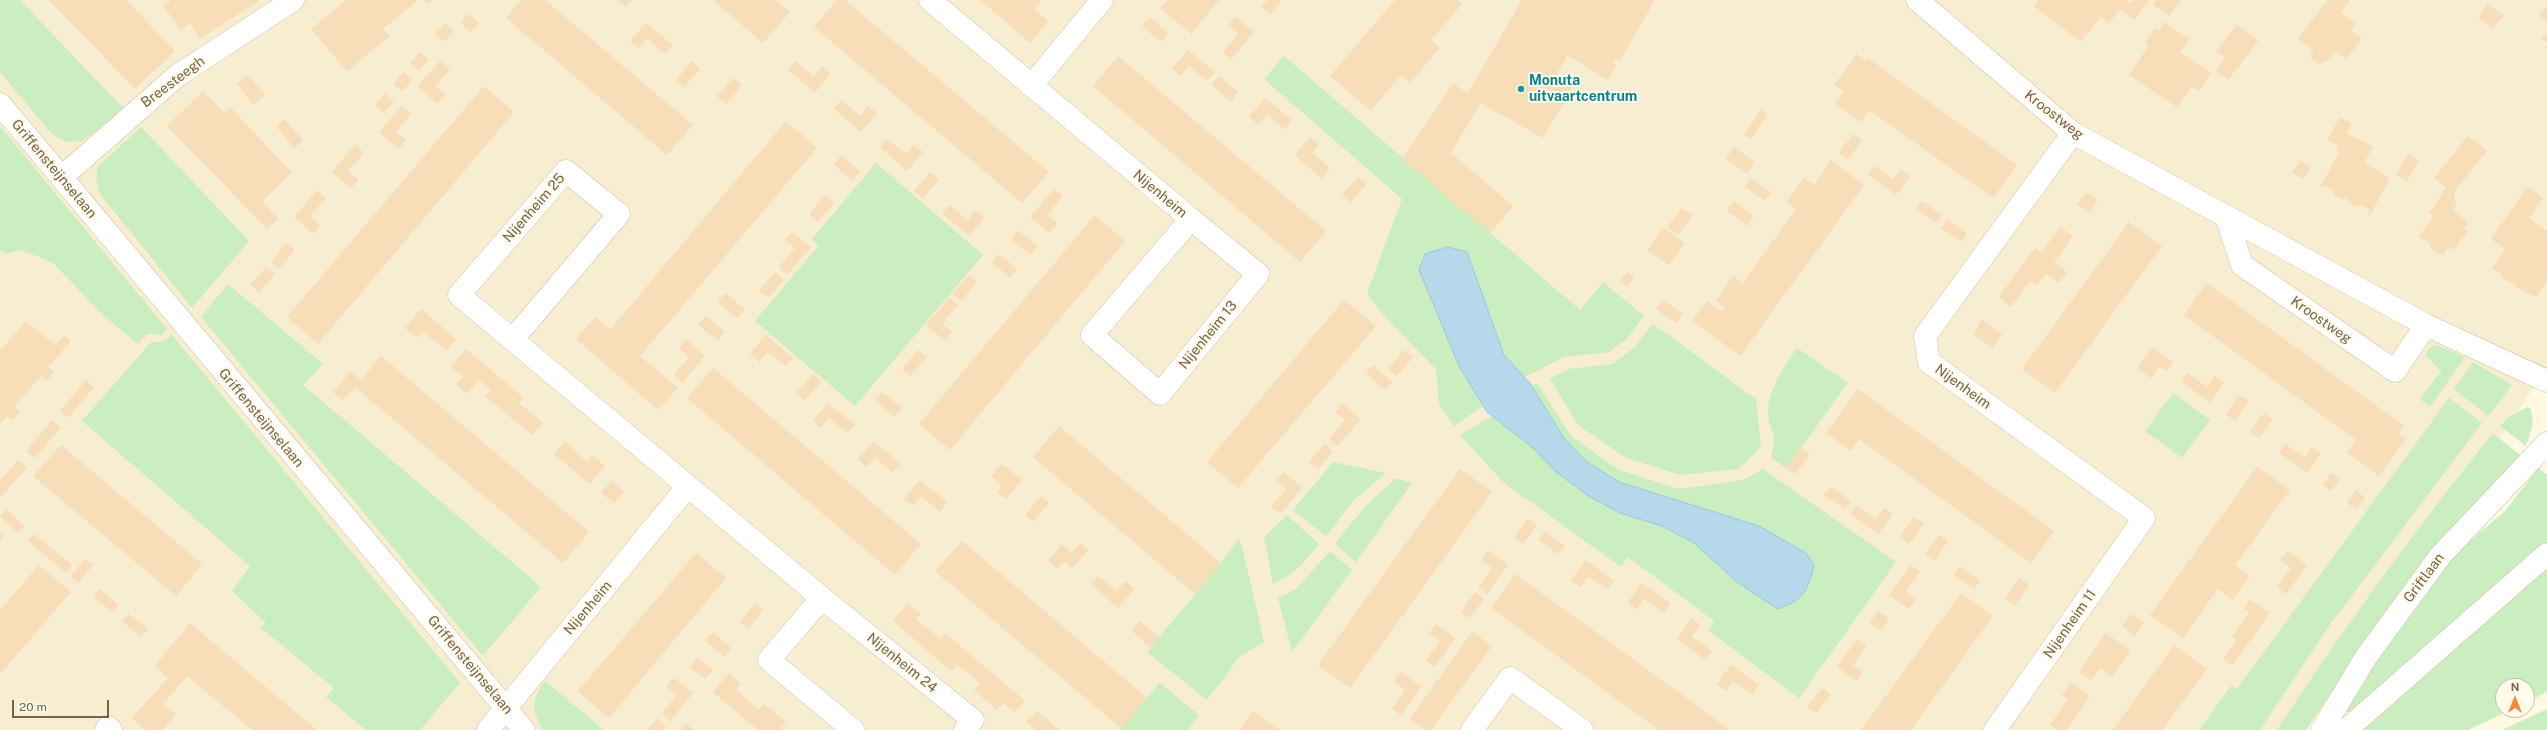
<!DOCTYPE html>
<style>
body{margin:0}
#map{position:relative;width:2547px;height:730px;overflow:hidden;background:#fff9e3;font-family:"Public Sans",sans-serif}
canvas{display:block}
.north{position:absolute;left:2495px;top:678px;width:40px;height:40px;box-sizing:border-box;background:#fffbec;border:1px solid #cabeaa;border-radius:50%;rotate:0deg;font-size:11px;font-weight:700;line-height:16px;text-align:center;color:#7a6246}
.north::after{content:'';display:block;margin:auto;width:14px;height:18px;background:#f6873b;clip-path:polygon(50% 0,100% 100%,50% 72%,0 100%)}
.scale{position:absolute;left:12px;top:700px;width:97px;height:18px;box-sizing:border-box;border:2px solid #7a6246;border-top:0;padding-left:5px;font-size:12px;line-height:14px;white-space:nowrap;color:#7a6246;-webkit-text-stroke:3px #fffbec;paint-order:stroke}
</style>
<div id="map">
<canvas width="2547" height="730"></canvas>
<div class="north">N</div>
<div class="scale">20 m</div>
</div>
<script>
const ctx = document.querySelector('canvas').getContext('2d');
ctx.lineJoin = 'round';
function fill(path, color) { ctx.fillStyle = color; ctx.fill(path, 'evenodd'); }
function stroke(path, color, width, dash) { ctx.strokeStyle = color; ctx.lineWidth = width; ctx.lineCap = dash ? 'butt' : 'round'; ctx.setLineDash(dash || []); ctx.stroke(path); }
function write(font, color, halo, rows, align = 'center') {
  ctx.font = font + ' "Public Sans",sans-serif'; ctx.lineWidth = 4; ctx.setLineDash([]); ctx.textBaseline = 'middle'; ctx.strokeStyle = halo; ctx.fillStyle = color; for (const [text, x, y, turn = 0] of rows) {
    ctx.save(); ctx.translate(x, y); ctx.rotate((+turn || 0) * Math.PI / 180); ctx.textAlign = isNaN(turn) ? turn : align; if (halo) ctx.strokeText(text, 0, 0); ctx.fillText(text, 0, 0); ctx.restore();
  }
}
fill(new Path2D(`
 M 0,0 L 2547,0 L 2547,367 L 2307,730 L 0,730 Z`), '#f7edd1');
fill(new Path2D(`
 M 0,0 L 20,0 L 124,109 L 82,141 L 66,142 L 52,134 L 0,72 Z
 M 1284,56 L 1580,310 L 1603,282 L 1644,316 L 1626,339 L 1609,352 L 1564,357 L 1525,377 L 1504,355 L 1467,252 L 1459,366 L 1483,406 L 1454,426 L 1439,404 L 1436,369 L 1382,314 L 1367,293 L 1402,199 L 1264,79 Z
 M 0,126 L 167,329 L 162,335 L 147,334 L 138,344 L 103,315 L 54,264 L 40,257 L 18,250 L 6,254 L 0,250 Z
 M 141,127 L 249,241 L 192,308 L 100,194 C 96,184 95,175 99,165 Z
 M 876,163 L 983,255 L 855,406 L 755,321 L 819,245 L 812,239 Z
 M 228,284 L 323,364 L 303,385 L 539,585 L 540,588 L 483,656 L 201,317 Z
 M 1653,324 L 1756,399 L 1761,447 L 1738,469 L 1681,475 L 1626,458 L 1578,425 L 1550,379 L 1568,369 L 1613,364 L 1635,347 Z
 M 172,335 L 460,683 L 420,730 L 366,730 L 326,697 L 334,688 L 261,628 L 265,622 L 232,591 L 250,566 L 82,421 L 151,342 L 162,342 Z
 M 2436,345 L 2465,357 L 2430,407 L 2420,399 L 2441,371 L 2425,355 L 2428,349 Z
 M 1797,348 L 1848,383 L 1786,468 L 1771,457 C 1779,433 1769,433 1768,412 C 1767,392 1786,363 1797,348 Z
 M 2473,362 L 2512,385 L 2488,416 L 2454,389 Z
 M 1537,383 L 1571,436 L 1619,470 L 1679,489 L 1743,480 L 1763,469 L 1896,562 L 1799,698 L 1709,631 L 1714,621 L 1628,557 L 1621,567 L 1503,482 L 1460,435 L 1492,416 L 1533,448 L 1556,472 L 1620,513 L 1662,526 L 1694,543 L 1737,582 L 1759,526 L 1619,482 L 1587,462 L 1564,438 L 1532,386 Z
 M 2173,393 L 2210,420 L 2182,458 L 2145,431 Z
 M 2449,398 L 2482,423 L 2331,623 L 2260,730 L 2199,730 L 2231,686 L 2237,689 Z
 M 2527,407 L 2531,409 L 2533,424 L 2526,446 L 2500,426 L 2509,417 Z
 M 2493,433 L 2520,455 L 2476,512 L 2384,615 L 2306,730 L 2277,730 C 2344,627 2416,529 2493,433 Z
 M 1333,462 L 1386,473 L 1354,500 L 1326,536 L 1293,510 Z
 M 2538,468 L 2547,475 L 2547,545 L 2350,712 L 2347,712 L 2345,704 L 2413,606 L 2459,550 L 2505,511 Z
 M 1396,478 L 1412,483 L 1356,562 L 1335,544 L 1363,509 Z
 M 1287,515 L 1319,544 C 1306,561 1293,576 1273,584 L 1264,537 Z
 M 1238,539 L 1242,546 L 1264,642 L 1240,656 L 1207,700 L 1147,652 L 1221,563 Z
 M 1330,551 L 1352,570 L 1292,652 L 1278,598 L 1296,589 Z
 M 2547,569 L 2547,692 L 2527,702 L 2527,686 L 2503,686 L 2503,710 L 2511,710 L 2468,730 L 2360,730 Z
 M 545,681 L 604,730 L 543,730 C 531,709 531,701 545,681 Z
 M 1160,683 L 1199,715 L 1188,730 L 1119,730 Z
 M 2547,709 L 2547,730 L 2502,730 Z`), '#caeec0');
const water = new Path2D(`
 M 1448,247 L 1467,252 L 1504,355 L 1530,383 L 1564,438 L 1587,462 L 1619,482 L 1759,526 L 1806,553 L 1814,565 C 1808,591 1803,600 1778,609 L 1737,582 L 1694,543 L 1662,526 L 1620,513 L 1590,497 L 1556,472 L 1533,448 L 1487,412 L 1459,366 L 1419,270 L 1425,254 Z`);
fill(water, '#b5d9eb');
stroke(water, '#9ac7de', 1);
fill(new Path2D(`
 M 49,0 L 126,0 L 175,51 L 135,89 Z
 M 172,0 L 260,0 L 200,39 L 190,23 L 180,30 L 163,5 Z
 M 346,0 L 418,0 L 383,29 L 390,36 L 347,71 L 311,29 Z
 M 424,0 L 433,0 L 428,4 Z
 M 521,0 L 545,0 L 693,125 L 667,155 L 506,18 Z
 M 618,0 L 632,0 L 626,7 Z
 M 713,0 L 776,0 L 790,12 L 763,43 Z
 M 837,0 L 845,0 L 1049,172 L 1022,203 L 814,27 Z
 M 980,0 L 1042,0 L 1034,9 L 1048,21 L 1030,43 Z
 M 1167,0 L 1219,0 L 1191,34 L 1160,8 Z
 M 1267,0 L 1282,0 L 1270,14 L 1261,7 Z
 M 1395,0 L 1457,0 L 1462,4 L 1431,40 L 1440,48 L 1410,83 L 1401,75 L 1371,111 L 1330,76 Z
 M 1522,0 L 1655,0 L 1619,62 L 1615,59 L 1613,63 L 1617,65 L 1607,80 L 1568,55 L 1557,73 L 1574,84 L 1543,138 L 1481,103 L 1451,153 L 1513,206 L 1490,233 L 1402,159 L 1453,84 L 1468,93 Z
 M 2039,0 L 2127,0 L 2131,3 L 2133,0 L 2149,0 L 2134,20 L 2120,9 L 2109,23 L 2101,16 L 2081,42 L 2034,6 Z
 M 2156,0 L 2181,0 L 2169,16 L 2153,4 Z
 M 2328,0 L 2350,0 L 2341,12 L 2356,24 L 2351,31 L 2362,39 L 2346,59 L 2335,51 L 2327,61 L 2319,64 L 2310,57 L 2313,50 L 2298,38 Z
 M 2488,4 L 2504,16 L 2493,29 L 2478,17 Z
 M 2547,6 L 2547,22 L 2539,16 Z
 M 468,14 L 479,23 L 471,32 L 460,23 Z
 M 1150,17 L 1168,34 L 1161,42 L 1142,26 Z
 M 1236,17 L 1254,32 L 1231,60 L 1223,52 L 1238,34 L 1228,25 Z
 M 2164,22 L 2189,39 L 2180,52 L 2211,73 L 2199,91 L 2192,86 L 2177,107 L 2129,75 L 2149,45 L 2145,42 L 2155,28 L 2159,30 Z
 M 445,23 L 454,31 L 444,42 L 435,34 Z
 M 646,23 L 673,45 L 665,54 L 647,38 L 638,48 L 630,41 Z
 M 2237,24 L 2258,41 L 2228,80 L 2216,70 L 2225,58 L 2216,51 Z
 M 2547,32 L 2547,43 L 2541,38 Z
 M 1188,50 L 1215,72 L 1207,81 L 1189,66 L 1181,76 L 1172,68 Z
 M 420,52 L 429,59 L 419,71 L 410,63 Z
 M 1857,54 L 1866,61 L 1868,58 L 2017,165 L 1993,198 L 1869,110 L 1860,122 L 1835,104 L 1844,92 L 1834,85 Z
 M 1118,56 L 1326,231 L 1300,262 L 1093,86 Z
 M 440,61 L 450,69 L 435,86 L 445,95 L 437,104 L 418,86 Z
 M 692,61 L 700,69 L 684,87 L 676,80 Z
 M 795,61 L 814,77 L 822,66 L 831,74 L 815,92 L 788,70 Z
 M 403,72 L 412,80 L 403,91 L 393,84 Z
 M 248,75 L 265,95 L 253,105 L 237,84 Z
 M 1219,76 L 1238,92 L 1231,102 L 1211,85 Z
 M 733,78 L 742,85 L 726,104 L 717,96 Z
 M 484,86 L 514,112 L 318,344 L 287,317 Z
 M 203,91 L 224,113 L 230,107 L 292,173 L 262,201 L 278,219 L 267,229 L 167,126 Z
 M 385,93 L 394,102 L 384,113 L 375,105 Z
 M 1265,98 L 1292,120 L 1285,130 L 1267,114 L 1258,124 L 1249,117 Z
 M 841,100 L 860,116 L 868,106 L 877,113 L 861,132 L 834,109 Z
 M 402,106 L 411,114 L 396,132 L 406,140 L 399,149 L 379,132 Z
 M 1761,110 L 1768,114 L 1751,139 L 1744,134 Z
 M 2340,117 L 2352,124 L 2347,133 L 2373,147 L 2364,163 L 2390,178 L 2370,215 L 2368,213 L 2370,210 L 2361,205 L 2357,207 L 2349,203 L 2347,198 L 2341,199 L 2334,194 L 2333,190 L 2324,185 L 2322,188 L 2320,187 L 2339,153 L 2336,151 L 2339,146 L 2327,140 Z
 M 285,119 L 303,141 L 294,148 L 276,126 Z
 M 786,121 L 817,148 L 640,356 L 678,388 L 658,410 L 576,339 L 595,317 L 610,330 Z
 M 1853,134 L 1862,140 L 1848,160 L 1839,153 Z
 M 2468,136 L 2487,151 L 2454,192 L 2456,206 L 2453,210 L 2468,222 L 2464,228 L 2468,231 L 2453,250 L 2448,247 L 2443,254 L 2436,253 L 2430,248 L 2430,244 L 2419,236 L 2434,216 L 2429,213 L 2446,188 L 2434,178 Z
 M 1310,137 L 1319,144 L 1312,153 L 1330,168 L 1322,179 L 1295,155 Z
 M 887,139 L 906,154 L 914,145 L 923,152 L 907,171 L 880,147 Z
 M 355,145 L 364,153 L 348,171 L 359,180 L 351,188 L 332,172 Z
 M 1734,147 L 1755,162 L 1747,174 L 1726,159 Z
 M 2408,154 L 2419,160 L 2407,181 L 2396,175 Z
 M 841,155 L 860,172 L 853,181 L 834,165 Z
 M 1831,160 L 1864,185 L 1740,356 L 1692,321 L 1707,301 L 1722,312 L 1725,308 L 1716,301 L 1733,276 L 1743,283 L 1796,209 L 1786,202 L 1804,178 L 1814,185 Z
 M 2301,160 L 2311,168 L 2303,179 L 2292,172 Z
 M 1874,166 L 1893,179 L 1900,169 L 1910,176 L 1896,195 L 1868,175 Z
 M 930,172 L 939,179 L 923,198 L 914,191 Z
 M 1358,177 L 1366,184 L 1351,203 L 1342,195 Z
 M 1751,178 L 1771,192 L 1765,201 L 1745,187 Z
 M 2527,187 L 2543,198 L 2529,218 L 2547,231 L 2547,280 L 2536,297 L 2517,288 L 2514,282 L 2508,282 L 2503,278 L 2501,274 L 2492,268 L 2506,249 L 2491,239 Z
 M 1054,189 L 1063,196 L 1047,215 L 1057,223 L 1049,233 L 1030,217 Z
 M 317,190 L 326,198 L 310,216 L 320,225 L 313,234 L 294,217 Z
 M 2086,192 L 2098,200 L 2089,213 L 2077,204 Z
 M 825,195 L 834,203 L 818,222 L 809,214 Z
 M 1734,201 L 1754,216 L 1747,226 L 1727,211 Z
 M 1922,201 L 1942,215 L 1935,223 L 1916,209 Z
 M 949,205 L 968,220 L 975,210 L 984,218 L 969,236 L 942,214 Z
 M 1682,208 L 1693,215 L 1678,235 L 1667,227 Z
 M 1095,215 L 1125,241 L 950,450 L 919,424 Z
 M 1948,219 L 1967,234 L 1961,242 L 1941,228 Z
 M 2129,222 L 2162,246 L 2055,393 L 2022,369 Z
 M 2060,227 L 2073,236 L 2054,262 L 2067,272 L 2059,283 L 2046,274 L 2037,285 L 2030,281 L 2011,307 L 1999,297 L 2035,248 L 2041,253 Z
 M 1663,228 L 1685,243 L 1669,265 L 1647,250 Z
 M 1018,230 L 1037,246 L 1030,255 L 1011,240 Z
 M 792,232 L 811,247 L 787,275 L 779,267 L 795,248 L 785,240 Z
 M 286,243 L 295,250 L 279,269 L 271,262 Z
 M 999,254 L 1017,269 L 1010,278 L 992,262 Z
 M 266,267 L 275,274 L 259,293 L 250,285 Z
 M 775,272 L 784,280 L 768,298 L 759,291 Z
 M 1627,272 L 1634,277 L 1627,287 L 1620,281 Z
 M 969,275 L 977,282 L 961,301 L 952,294 Z
 M 2207,283 L 2404,426 L 2398,434 L 2406,439 L 2379,476 L 2347,452 L 2356,440 L 2184,315 Z
 M 725,293 L 745,309 L 737,318 L 718,302 Z
 M 949,298 L 958,305 L 942,324 L 952,332 L 945,341 L 926,325 Z
 M 1344,300 L 1376,326 L 1238,488 L 1207,462 Z
 M 1663,300 L 1683,314 L 1676,323 L 1656,309 Z
 M 421,309 L 456,339 L 446,351 L 423,331 L 417,338 L 405,328 Z
 M 706,316 L 725,332 L 718,341 L 698,325 Z
 M 1982,319 L 2002,334 L 1992,348 L 1973,334 Z
 M 26,321 L 55,345 L 64,335 L 71,341 L 48,367 L 54,372 L 50,377 L 47,381 L 41,376 L 14,407 L 20,412 L 13,420 L 7,416 L 0,424 L 0,351 Z
 M 766,335 L 793,358 L 786,366 L 768,352 L 759,362 L 750,354 Z
 M 686,339 L 705,356 L 682,383 L 674,375 L 689,357 L 679,348 Z
 M 2153,347 L 2173,362 L 2167,371 L 2160,366 L 2151,378 L 2137,368 Z
 M 466,349 L 524,398 L 519,403 L 543,423 L 532,435 L 485,396 L 491,390 L 479,380 L 467,394 L 456,384 L 463,377 L 451,367 Z
 M 918,350 L 927,357 L 910,376 L 902,369 Z
 M 1404,350 L 1413,357 L 1397,376 L 1388,369 Z
 M 381,356 L 589,532 L 563,563 L 355,387 L 343,400 L 333,392 L 351,371 L 361,380 Z
 M 1373,365 L 1392,382 L 1385,390 L 1366,373 Z
 M 713,368 L 921,544 L 895,575 L 687,398 Z
 M 2188,373 L 2207,387 L 2214,376 L 2224,383 L 2210,403 L 2182,382 Z
 M 813,374 L 821,382 L 805,401 L 796,393 Z
 M 86,380 L 94,387 L 68,418 L 60,411 Z
 M 1858,389 L 2054,531 L 2031,563 L 1859,439 L 1851,451 L 1826,433 Z
 M 882,392 L 902,408 L 894,417 L 875,400 Z
 M 2239,395 L 2249,401 L 2235,421 L 2226,414 Z
 M 828,403 L 855,425 L 847,433 L 829,418 L 821,428 L 813,421 Z
 M 1342,403 L 1361,419 L 1337,446 L 1329,439 L 1345,420 L 1335,412 Z
 M 2264,413 L 2273,419 L 2259,438 L 2250,432 Z
 M 52,420 L 61,427 L 35,458 L 26,451 Z
 M 1059,426 L 1221,563 L 1195,594 L 1033,457 Z
 M 565,441 L 587,462 L 592,455 L 605,466 L 590,484 L 554,454 Z
 M 874,441 L 901,464 L 893,473 L 875,457 L 867,467 L 858,459 Z
 M 1325,444 L 1333,451 L 1318,469 L 1309,462 Z
 M 2285,444 L 2305,458 L 2312,447 L 2321,454 L 2307,473 L 2279,453 Z
 M 61,445 L 202,564 L 176,596 L 33,476 Z
 M 1801,448 L 1810,455 L 1795,474 L 1786,468 Z
 M 18,460 L 27,467 L 0,498 L 0,481 Z
 M 1002,464 L 1022,480 L 1006,499 L 997,491 L 1002,486 L 991,476 Z
 M 2257,467 L 2290,490 L 2235,565 L 2250,576 L 2232,600 L 2218,589 L 2183,638 L 2150,615 Z
 M 1460,469 L 1492,492 L 1350,688 L 1318,665 Z
 M 1284,472 L 1302,488 L 1280,514 L 1271,507 L 1286,489 L 1276,481 Z
 M 2331,473 L 2340,479 L 2331,491 L 2323,485 Z
 M 920,480 L 947,502 L 940,512 L 921,496 L 913,506 L 904,499 Z
 M 611,481 L 624,492 L 614,503 L 601,493 Z
 M 1831,487 L 1851,501 L 1845,509 L 1824,495 Z
 M 2356,490 L 2365,498 L 2356,509 L 2347,503 Z
 M 1041,496 L 1049,503 L 1033,522 L 1025,515 Z
 M 1857,505 L 1876,519 L 1884,508 L 1893,514 L 1878,534 L 1850,514 Z
 M 6,509 L 24,526 L 18,533 L 0,517 Z
 M 1914,517 L 1924,524 L 1909,544 L 1900,537 Z
 M 1528,518 L 1537,525 L 1523,544 L 1514,538 Z
 M 1545,531 L 1565,546 L 1558,554 L 1539,540 Z
 M 0,533 L 4,536 L 0,541 Z
 M 34,534 L 72,565 L 66,573 L 28,541 Z
 M 1939,535 L 1948,541 L 1934,561 L 1925,554 Z
 M 962,541 L 1147,698 L 1121,728 L 935,571 Z
 M 1080,543 L 1088,550 L 1072,569 L 1064,561 L 1057,569 L 1048,561 L 1062,544 L 1071,553 Z
 M 1488,550 L 1508,565 L 1487,594 L 1479,587 L 1492,568 L 1481,561 Z
 M 2287,551 L 2307,565 L 2286,594 L 2277,587 L 2291,568 L 2280,560 Z
 M 696,553 L 726,578 L 609,718 L 578,691 Z
 M 85,559 L 93,565 L 78,583 L 70,577 Z
 M 1586,560 L 1614,581 L 1608,589 L 1588,576 L 1580,587 L 1571,580 Z
 M 39,565 L 71,592 L 0,674 L 0,610 Z
 M 1911,565 L 1920,572 L 1906,592 L 1916,599 L 1909,609 L 1889,595 Z
 M 1960,566 L 1980,581 L 1974,589 L 1954,575 Z
 M 1515,574 L 1637,662 L 1730,730 L 1659,730 L 1491,608 Z
 M 1098,576 L 1117,591 L 1125,581 L 1134,589 L 1118,608 L 1091,584 Z
 M 2019,578 L 2029,585 L 2015,605 L 2005,599 Z
 M 1642,583 L 1671,604 L 1664,613 L 1644,599 L 1637,610 L 1628,602 Z
 M 100,589 L 119,605 L 112,612 L 94,597 Z
 M 1475,592 L 1484,599 L 1470,618 L 1461,612 Z
 M 1961,593 L 1993,616 L 1922,715 L 1911,730 L 1861,730 Z
 M 2250,599 L 2270,613 L 2232,666 L 2223,659 L 2237,640 L 2232,636 L 2250,612 L 2244,608 Z
 M 755,603 L 763,610 L 748,629 L 740,622 Z
 M 908,603 L 921,614 L 916,619 L 940,639 L 945,633 L 1025,701 L 1015,712 L 1003,703 L 997,710 L 974,690 L 980,683 L 957,664 L 951,671 L 893,621 Z
 M 1878,611 L 1889,618 L 1881,631 L 1870,623 Z
 M 129,614 L 148,629 L 141,637 L 122,621 Z
 M 2131,614 L 2144,623 L 2135,636 L 2122,626 Z
 M 1692,618 L 1700,625 L 1691,636 L 1712,651 L 1705,660 L 1677,639 Z
 M 1140,621 L 1159,637 L 1150,647 L 1132,631 Z
 M 190,623 L 261,683 L 317,730 L 252,730 L 187,676 L 163,704 L 176,714 L 163,730 L 145,730 L 132,718 L 168,678 L 155,666 Z
 M 1436,624 L 1455,638 L 1435,667 L 1426,660 L 1440,641 L 1429,633 Z
 M 713,632 L 731,648 L 724,657 L 705,640 Z
 M 1472,632 L 1492,646 L 1431,730 L 1426,730 L 1410,719 Z
 M 2106,633 L 2130,651 L 2112,677 L 2101,668 L 2091,680 L 2079,672 Z
 M 1857,639 L 1866,646 L 1853,665 L 1863,672 L 1857,681 L 1837,667 Z
 M 2174,645 L 2207,669 L 2162,730 L 2113,730 Z
 M 698,657 L 713,670 L 705,679 L 690,667 Z
 M 1731,665 L 1759,685 L 1752,694 L 1733,681 L 1726,691 L 1717,684 Z
 M 1401,672 L 1421,687 L 1401,715 L 1392,709 L 1405,690 L 1394,681 Z
 M 729,673 L 741,684 L 736,690 L 759,710 L 764,704 L 786,722 L 781,728 L 783,730 L 758,730 L 713,692 Z
 M 674,678 L 693,693 L 670,721 L 662,713 L 677,695 L 666,686 Z
 M 2071,682 L 2090,696 L 2067,730 L 2057,730 L 2050,725 L 2068,700 L 2062,695 Z
 M 1822,688 L 1831,694 L 1816,714 L 1807,707 Z
 M 1037,711 L 1048,720 L 1059,730 L 1035,730 L 1026,722 Z
 M 1253,711 L 1279,730 L 1239,730 Z
 M 657,719 L 666,726 L 662,730 L 647,730 Z
 M 686,724 L 694,730 L 681,730 Z`), '#f7ddb8');
const minor = new Path2D(`
 M 930,0 L 1191,219 L 1092,335 L 1160,394 L 1258,274 L 1191,219
 M 1917,0 L 2073,133 L 2426,325 L 2547,381
 M 1031,86 L 1102,0
 M 0,104 L 524,730
 M 62,177 L 177,76 L 293,0
 M 2227,219 L 2242,265 L 2395,371 L 2426,325
 M 513,339 L 619,214 L 566,171 L 459,295 L 822,598 L 973,720 L 965,730
 M 822,598 L 769,660 L 853,730
 M 106,730 L 108,727 L 111,730
 M 488,730 L 688,486
 M 1472,730 L 1510,678 L 1582,730
 M 1995,730 L 2144,518 L 1929,362 L 1925,336 L 2073,133
 M 2322,730 L 2366,657 L 2441,555 L 2547,443
 M 2346,730 L 2547,554`);
stroke(minor, '#d1c2a8', 23);
stroke(minor, '#fff', 22);
for (const [x, y, r, color] of [
 [1521,89,4,"#0f9aa8"]
]) { const dot = new Path2D(); dot.arc(x, y, r, 0, 2 * Math.PI); ctx.fillStyle = color; ctx.fill(dot); stroke(dot, '#fffbec', 1.5); }
write('bold 14px', '#0d838f', '#fffbec', [
 ["Monuta",1529,81],
 ["uitvaartcentrum",1529,97]
], 'left');
write('14px', '#7a6246', '#fffbec', [
 ["Breesteegh",173,82,-37],
 ["Kroostweg",2054,115,38],
 ["Griffensteijnselaan",54,169,50],
 ["Nijenheim",1160,194,40],
 ["Nijenheim 25",534,208,-49],
 ["Kroostweg",2321,320,35],
 ["Nijenheim 13",1208,335,-51],
 ["Nijenheim",1963,387,36],
 ["Griffensteijnselaan",261,418,50],
 ["Griftlaan",2424,578,-53],
 ["Nijenheim",588,608,-50],
 ["Nijenheim 11",2070,624,-55],
 ["Nijenheim 24",902,663,39],
 ["Griffensteijnselaan",470,665,50]
]);
</script>
